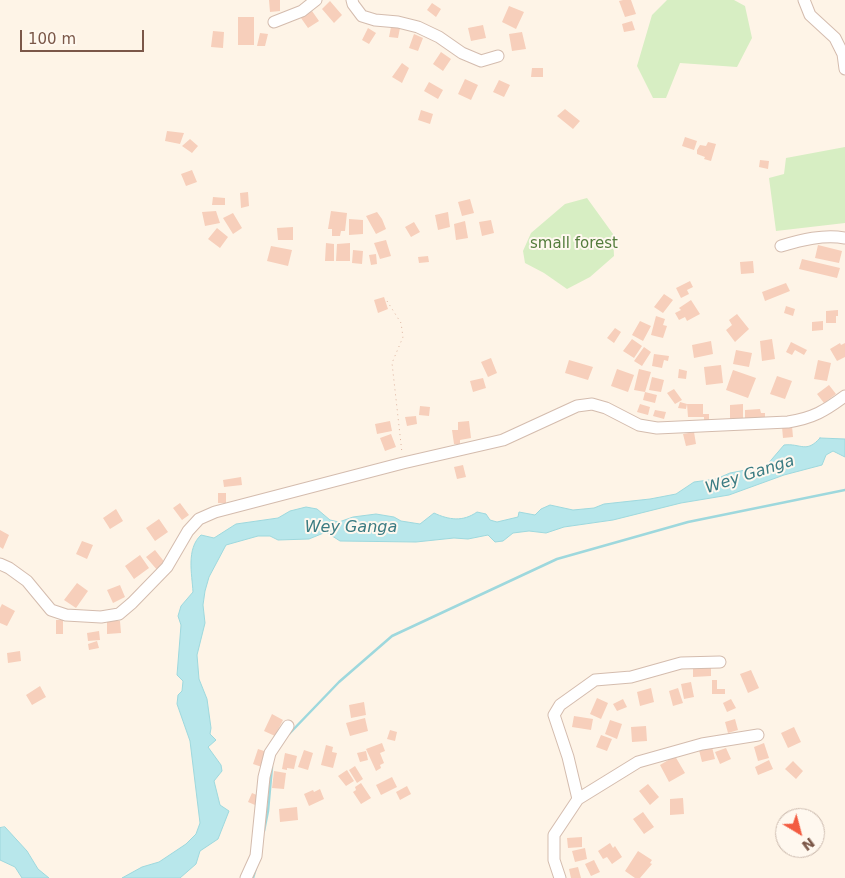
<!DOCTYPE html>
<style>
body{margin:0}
#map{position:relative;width:845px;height:878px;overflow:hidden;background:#fef4e7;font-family:"DejaVu Sans",sans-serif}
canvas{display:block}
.north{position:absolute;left:775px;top:808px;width:50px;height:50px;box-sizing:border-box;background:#fff8ef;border:1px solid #cab8ac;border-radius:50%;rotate:143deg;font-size:14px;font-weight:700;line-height:20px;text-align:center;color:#7b5748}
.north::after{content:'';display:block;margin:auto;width:18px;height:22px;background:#f35c41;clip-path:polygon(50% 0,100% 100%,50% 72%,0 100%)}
.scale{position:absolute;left:20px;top:30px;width:124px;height:22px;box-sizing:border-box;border:2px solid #7b5748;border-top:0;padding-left:6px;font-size:15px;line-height:18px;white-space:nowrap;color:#7b5748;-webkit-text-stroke:4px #fff8ef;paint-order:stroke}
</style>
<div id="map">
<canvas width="845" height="878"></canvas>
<div class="north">N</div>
<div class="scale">100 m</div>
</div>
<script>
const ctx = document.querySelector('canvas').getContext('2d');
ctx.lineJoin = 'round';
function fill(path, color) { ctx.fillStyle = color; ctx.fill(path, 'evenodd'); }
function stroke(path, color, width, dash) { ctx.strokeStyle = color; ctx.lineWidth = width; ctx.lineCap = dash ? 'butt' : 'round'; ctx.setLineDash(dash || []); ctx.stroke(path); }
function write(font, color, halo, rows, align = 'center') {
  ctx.font = font + ' "DejaVu Sans",sans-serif'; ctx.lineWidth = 4; ctx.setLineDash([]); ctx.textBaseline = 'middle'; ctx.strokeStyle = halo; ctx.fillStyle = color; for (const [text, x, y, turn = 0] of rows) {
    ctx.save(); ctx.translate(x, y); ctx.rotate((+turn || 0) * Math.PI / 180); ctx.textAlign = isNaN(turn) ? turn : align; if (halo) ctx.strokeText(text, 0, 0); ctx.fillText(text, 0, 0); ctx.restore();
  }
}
fill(new Path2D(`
 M 667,0 L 734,0 L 745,6 L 752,38 L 737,67 L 680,63 L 666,98 L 653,98 L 637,66 L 652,15 Z
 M 845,147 L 845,223 L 776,231 L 769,178 L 784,174 L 786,158 Z
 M 587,198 L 613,234 L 614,256 L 590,277 L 567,289 L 544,273 L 525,263 L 523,251 L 531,233 L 565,204 Z`), '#d7eec3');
const water = new Path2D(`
 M 820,438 L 845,439 L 845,457 L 833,451 L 826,455 L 822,465 L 784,475 L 729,495 L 681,503 L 613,520 L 564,527 L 546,533 L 529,531 L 513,533 L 503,541 L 495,542 L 488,535 L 468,539 L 454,538 L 416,542 L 340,541 L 326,532 L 309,539 L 278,540 L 270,536 L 258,536 L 226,545 L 209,577 L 205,591 L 203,605 L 205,623 L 197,655 L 199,679 L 207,699 L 211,728 L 210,734 L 216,740 L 208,747 L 221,765 L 222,771 L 214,781 L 220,805 L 229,811 L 218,839 L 200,851 L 196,864 L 180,878 L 122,878 L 142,867 L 159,862 L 186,844 L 196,834 L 200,823 L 190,741 L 177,704 L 178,695 L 182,691 L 183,681 L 177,675 L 181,625 L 178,616 L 181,606 L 193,592 C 192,574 186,549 201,535 L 214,538 L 236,524 L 278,518 L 290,511 L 306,507 L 317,509 L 330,520 L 339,522 L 353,517 L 376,514 L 394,517 L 401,521 L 420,524 L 434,513 C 449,520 463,522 477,512 L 486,514 L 490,520 L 497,522 L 518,517 L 519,512 L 535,515 L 541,509 L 550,505 L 573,510 L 594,508 L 604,504 L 650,499 L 676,494 L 694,482 L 716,479 L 730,473 L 766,466 L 784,445 C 801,443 806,454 820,438 Z
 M 5,827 L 27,851 L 38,869 L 49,878 L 22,878 L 15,867 L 0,860 L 0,828 Z`);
fill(water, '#b8e7eb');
stroke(water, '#9ed8dd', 1);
stroke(new Path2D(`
 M 289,734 L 339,682 L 392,636 L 557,559 L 688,522 L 845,490
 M 264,831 L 268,811 L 272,767
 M 253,878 L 256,868`), '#9ed8dd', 2.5);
fill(new Path2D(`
 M 269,0 L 280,0 L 280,11 L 270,12 Z
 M 623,0 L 631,0 L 636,14 L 625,17 L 619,1 Z
 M 330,1 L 342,15 L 334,23 L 322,9 Z
 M 432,3 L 441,9 L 436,17 L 427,10 Z
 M 509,6 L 524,12 L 516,29 L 502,22 Z
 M 312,11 L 319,21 L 308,28 L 301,18 Z
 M 238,17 L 254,17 L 254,45 L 238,45 Z
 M 632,21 L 635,30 L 624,32 L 622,24 Z
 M 483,25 L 486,38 L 471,41 L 468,28 Z
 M 391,27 L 400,28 L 398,38 L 389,37 Z
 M 368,28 L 376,33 L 369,44 L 362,40 Z
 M 213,31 L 224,32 L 223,48 L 211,47 Z
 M 522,32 L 526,49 L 512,51 L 509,34 Z
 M 260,33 L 268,34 L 265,46 L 257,46 Z
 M 414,34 L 423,38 L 418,51 L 409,48 Z
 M 441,52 L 451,59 L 443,71 L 433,64 Z
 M 402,63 L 409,68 L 402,83 L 392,77 Z
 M 532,68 L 543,68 L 543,77 L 531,77 Z
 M 465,79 L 478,85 L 471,100 L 458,94 Z
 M 499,80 L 510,85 L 504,97 L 493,92 Z
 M 429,82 L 443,90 L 438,99 L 424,91 Z
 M 565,109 L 580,121 L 573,129 L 557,116 Z
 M 421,110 L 433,114 L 430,124 L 418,120 Z
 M 167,131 L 184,133 L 180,144 L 165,141 Z
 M 685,137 L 697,141 L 694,150 L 682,146 Z
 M 190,139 L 198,146 L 192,153 L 182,146 Z
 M 708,142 L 716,144 L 711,161 L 704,159 L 705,157 L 697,154 L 697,150 L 700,145 L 706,146 Z
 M 760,160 L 769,161 L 768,169 L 759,167 Z
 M 192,170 L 197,182 L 186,186 L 181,174 Z
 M 248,192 L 249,206 L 241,208 L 240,193 Z
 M 213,197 L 225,198 L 225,205 L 212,205 Z
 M 470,199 L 474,213 L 462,216 L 458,202 Z
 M 216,211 L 220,223 L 205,226 L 202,212 Z
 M 331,211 L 347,213 L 345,231 L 341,231 L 340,236 L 332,236 L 332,229 L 328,229 Z
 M 377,212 L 382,219 L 386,229 L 376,234 L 366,216 Z
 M 448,212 L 450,227 L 438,230 L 435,215 Z
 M 233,213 L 242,228 L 233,234 L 223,218 Z
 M 349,219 L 363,220 L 363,234 L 349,235 Z
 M 491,220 L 494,233 L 482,236 L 479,222 Z
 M 465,221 L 468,238 L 456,240 L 454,224 Z
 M 414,222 L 420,232 L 411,237 L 405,227 Z
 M 293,227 L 293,240 L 278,240 L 277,228 Z
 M 217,228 L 228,237 L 220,248 L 208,239 Z
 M 386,240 L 391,256 L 380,259 L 374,243 Z
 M 326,243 L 334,244 L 334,261 L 325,261 Z
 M 350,243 L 350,261 L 336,261 L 337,244 Z
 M 818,245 L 842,251 L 839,263 L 815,258 Z
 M 271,246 L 292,250 L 288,266 L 267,261 Z
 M 353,250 L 363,251 L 362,264 L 352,263 Z
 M 376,254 L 377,264 L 371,265 L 369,255 Z
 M 428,256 L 429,262 L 419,263 L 418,257 Z
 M 802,259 L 840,268 L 837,278 L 799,269 Z
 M 753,261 L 754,273 L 741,274 L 740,262 Z
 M 690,281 L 693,287 L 687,290 L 689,294 L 681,298 L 676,288 Z
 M 786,283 L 790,291 L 765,301 L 762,292 Z
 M 664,294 L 673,300 L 663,313 L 654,307 Z
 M 384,297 L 388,309 L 378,313 L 374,300 Z
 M 691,300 L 700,314 L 687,321 L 685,317 L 679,320 L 675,313 L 681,310 L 679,308 Z
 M 786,306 L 795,309 L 793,316 L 784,313 Z
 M 838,310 L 838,316 L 831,316 L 836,316 L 836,323 L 826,323 L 826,311 Z
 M 737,314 L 749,329 L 735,342 L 726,330 L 732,325 L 729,320 Z
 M 656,316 L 665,319 L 663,325 L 667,326 L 663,338 L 651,335 Z
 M 640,321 L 651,326 L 643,341 L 632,335 Z
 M 823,321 L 823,330 L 812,331 L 812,322 Z
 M 615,328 L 621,332 L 614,343 L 607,338 Z
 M 632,339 L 642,346 L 634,358 L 623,351 Z
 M 772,339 L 775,359 L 762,361 L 760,341 Z
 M 711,341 L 713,354 L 694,358 L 692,345 Z
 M 791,342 L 807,350 L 804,355 L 795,350 L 792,355 L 786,352 Z
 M 840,343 L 841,345 L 845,343 L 845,357 L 837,361 L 830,349 Z
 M 644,347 L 651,352 L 642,366 L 634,361 Z
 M 736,350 L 752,353 L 749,367 L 733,364 Z
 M 654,354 L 669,356 L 668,361 L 664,360 L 662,368 L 652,366 Z
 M 491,358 L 497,373 L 488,377 L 481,362 Z
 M 569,360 L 593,367 L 588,380 L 565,373 Z
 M 818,360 L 831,363 L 827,381 L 814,379 Z
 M 721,365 L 723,383 L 706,385 L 704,367 Z
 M 617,369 L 634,375 L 628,392 L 611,386 Z
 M 639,369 L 651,372 L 645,392 L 634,390 Z
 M 679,369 L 687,371 L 686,379 L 678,378 Z
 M 733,370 L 756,378 L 748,398 L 726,390 Z
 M 777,376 L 792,381 L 785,399 L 770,394 Z
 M 652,377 L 664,380 L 661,392 L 649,390 Z
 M 483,378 L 486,388 L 473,392 L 470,381 Z
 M 829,385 L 836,394 L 824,403 L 817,394 Z
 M 674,389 L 682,400 L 675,404 L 667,393 Z
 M 645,392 L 657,395 L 655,403 L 643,400 Z
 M 680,402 L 687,404 L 703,404 L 703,414 L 709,414 L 709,421 L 704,421 L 704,417 L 688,417 L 687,404 L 686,409 L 678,408 Z
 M 640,404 L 650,407 L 648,415 L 637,412 Z
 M 743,404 L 743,418 L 730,419 L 730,405 Z
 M 420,406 L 430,407 L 429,416 L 419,415 Z
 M 760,409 L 761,413 L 765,413 L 765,420 L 745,421 L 745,410 Z
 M 655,410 L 666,412 L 664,419 L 653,416 Z
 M 416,416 L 417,424 L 407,426 L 405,417 Z
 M 390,421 L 392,431 L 377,434 L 375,424 Z
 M 469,421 L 471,438 L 460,440 L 460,444 L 454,444 L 452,430 L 458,430 L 458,422 Z
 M 792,426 L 793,437 L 783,438 L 782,427 Z
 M 694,432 L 696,444 L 686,446 L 683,434 Z
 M 391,434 L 396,447 L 385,451 L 380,438 Z
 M 463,465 L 466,477 L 457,479 L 454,467 Z
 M 241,477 L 242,485 L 224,487 L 223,480 Z
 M 218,493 L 226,493 L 226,503 L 218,503 Z
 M 180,503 L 189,515 L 182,520 L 173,508 Z
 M 116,509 L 123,521 L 110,529 L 103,518 Z
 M 159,519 L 168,532 L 155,541 L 146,528 Z
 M 0,530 L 9,535 L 3,549 L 0,547 Z
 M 82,541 L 93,545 L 87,559 L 76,554 Z
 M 155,550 L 166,564 L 158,571 L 146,557 Z
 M 140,555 L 149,568 L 134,579 L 125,566 Z
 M 77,583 L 88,591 L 76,608 L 64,600 Z
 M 120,585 L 125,597 L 113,603 L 107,590 Z
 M 2,604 L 15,611 L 7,626 L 0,623 L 0,608 Z
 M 56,620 L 63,620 L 63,634 L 56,634 Z
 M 107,621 L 120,621 L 121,633 L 107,634 Z
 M 99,631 L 100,640 L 88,641 L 87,633 Z
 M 97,641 L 99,648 L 89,650 L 88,644 Z
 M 20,651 L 21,661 L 8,663 L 7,653 Z
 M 711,664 L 711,676 L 693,677 L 693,665 Z
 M 751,670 L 759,688 L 748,693 L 740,674 Z
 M 712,680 L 717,680 L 717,689 L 725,689 L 725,694 L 712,694 Z
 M 691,682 L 694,697 L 684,699 L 681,684 Z
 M 40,686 L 46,697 L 32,705 L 26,695 Z
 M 651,688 L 654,702 L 640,706 L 637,692 Z
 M 678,688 L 683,703 L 673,706 L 669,691 Z
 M 597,698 L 608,703 L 601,719 L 590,714 Z
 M 623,699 L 627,707 L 617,711 L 613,704 Z
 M 731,699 L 736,708 L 727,712 L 723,703 Z
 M 364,702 L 366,715 L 351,718 L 349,705 Z
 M 272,714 L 283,720 L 275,736 L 264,731 Z
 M 574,716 L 593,719 L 591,730 L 572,727 Z
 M 365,718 L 368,731 L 350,736 L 346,723 Z
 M 735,719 L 738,730 L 728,733 L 725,722 Z
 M 610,720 L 622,724 L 617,739 L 605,734 Z
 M 646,726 L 647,741 L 632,742 L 631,727 Z
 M 794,727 L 801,742 L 788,748 L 781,733 Z
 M 390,730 L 397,732 L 395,741 L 387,739 Z
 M 601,735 L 612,739 L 607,751 L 596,747 Z
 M 382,743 L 385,751 L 380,753 L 384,763 L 380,765 L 381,768 L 376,771 L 366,749 Z
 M 764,743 L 769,758 L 758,761 L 754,747 Z
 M 326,745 L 333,747 L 332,752 L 337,753 L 333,768 L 321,765 Z
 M 712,747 L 715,759 L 702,762 L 699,750 Z
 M 726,748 L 731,759 L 720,764 L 715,752 Z
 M 258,749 L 267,752 L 262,767 L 253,764 Z
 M 304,750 L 313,753 L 308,770 L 298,767 Z
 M 366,751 L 368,760 L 360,762 L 357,753 Z
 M 285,753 L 297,756 L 294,769 L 287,768 L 287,770 L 282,769 Z
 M 675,756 L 685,773 L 669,782 L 660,765 Z
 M 769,760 L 773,769 L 758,775 L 755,767 Z
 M 793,761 L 803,771 L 796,779 L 785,769 Z
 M 355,766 L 363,779 L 357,783 L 349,770 Z
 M 347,770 L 354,781 L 346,786 L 338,776 Z
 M 274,771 L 286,773 L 284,789 L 272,788 Z
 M 392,777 L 397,787 L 381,795 L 376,785 Z
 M 361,783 L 371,798 L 361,804 L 353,792 L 356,790 L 355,787 Z
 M 648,784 L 659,797 L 650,805 L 639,791 Z
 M 407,786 L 411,794 L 400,800 L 396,792 Z
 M 320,789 L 324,799 L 309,806 L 304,794 L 313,790 L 314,792 Z
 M 252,793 L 259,796 L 255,805 L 248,802 Z
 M 683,798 L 684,814 L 670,815 L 670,799 Z
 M 297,807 L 298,820 L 280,822 L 279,809 Z
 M 643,812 L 654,827 L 644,834 L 633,819 Z
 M 582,837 L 582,847 L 568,848 L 567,838 Z
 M 610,843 L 613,848 L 615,846 L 622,857 L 612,864 L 607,857 L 603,859 L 598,851 Z
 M 585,848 L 587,859 L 575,862 L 572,851 Z
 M 638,851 L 652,860 L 650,863 L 652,864 L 640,878 L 635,878 L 625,871 Z
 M 594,860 L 600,872 L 591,876 L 585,864 Z
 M 578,867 L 581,878 L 571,878 L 569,869 Z`), '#f7cfbb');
const minor = new Path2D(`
 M 352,0 L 353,4 L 362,16 L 375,20 L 398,22 L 418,27 L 439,37 L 462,53 L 481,61 L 498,56
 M 804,0 L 810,15 L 835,38 L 843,54 L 845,69
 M 274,22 L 302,11 L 316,0
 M 781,246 C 801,240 824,234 845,238
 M 0,564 L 9,568 L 27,581 L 51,610 L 66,615 L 101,617 L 119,614 L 132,603 L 167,567 L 188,531 L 199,519 L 215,512 L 403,463 L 503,440 L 577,406 L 592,404 L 606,408 L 639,425 L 657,428 L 788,422 C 813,418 825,411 845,396
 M 578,799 L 568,757 L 554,715 L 560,705 L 595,680 L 631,677 L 681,663 L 720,662
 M 246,878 L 256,856 L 264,777 L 270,753 L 288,726
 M 560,878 L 554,860 L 554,835 L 578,799 L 638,762 L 702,744 L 758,735`);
stroke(minor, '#d4bcae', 13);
stroke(new Path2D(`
 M 387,301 L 401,323 L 403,337 L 392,363 L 402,453`), '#dcb29e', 1, [1, 4]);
stroke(minor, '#fff', 11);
write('15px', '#537c3c', '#fff8ef', [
 ["small forest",574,244]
]);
write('italic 16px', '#3a7b82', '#fff8ef', [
 ["Wey Ganga",750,475,-18],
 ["Wey Ganga",351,528]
]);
</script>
